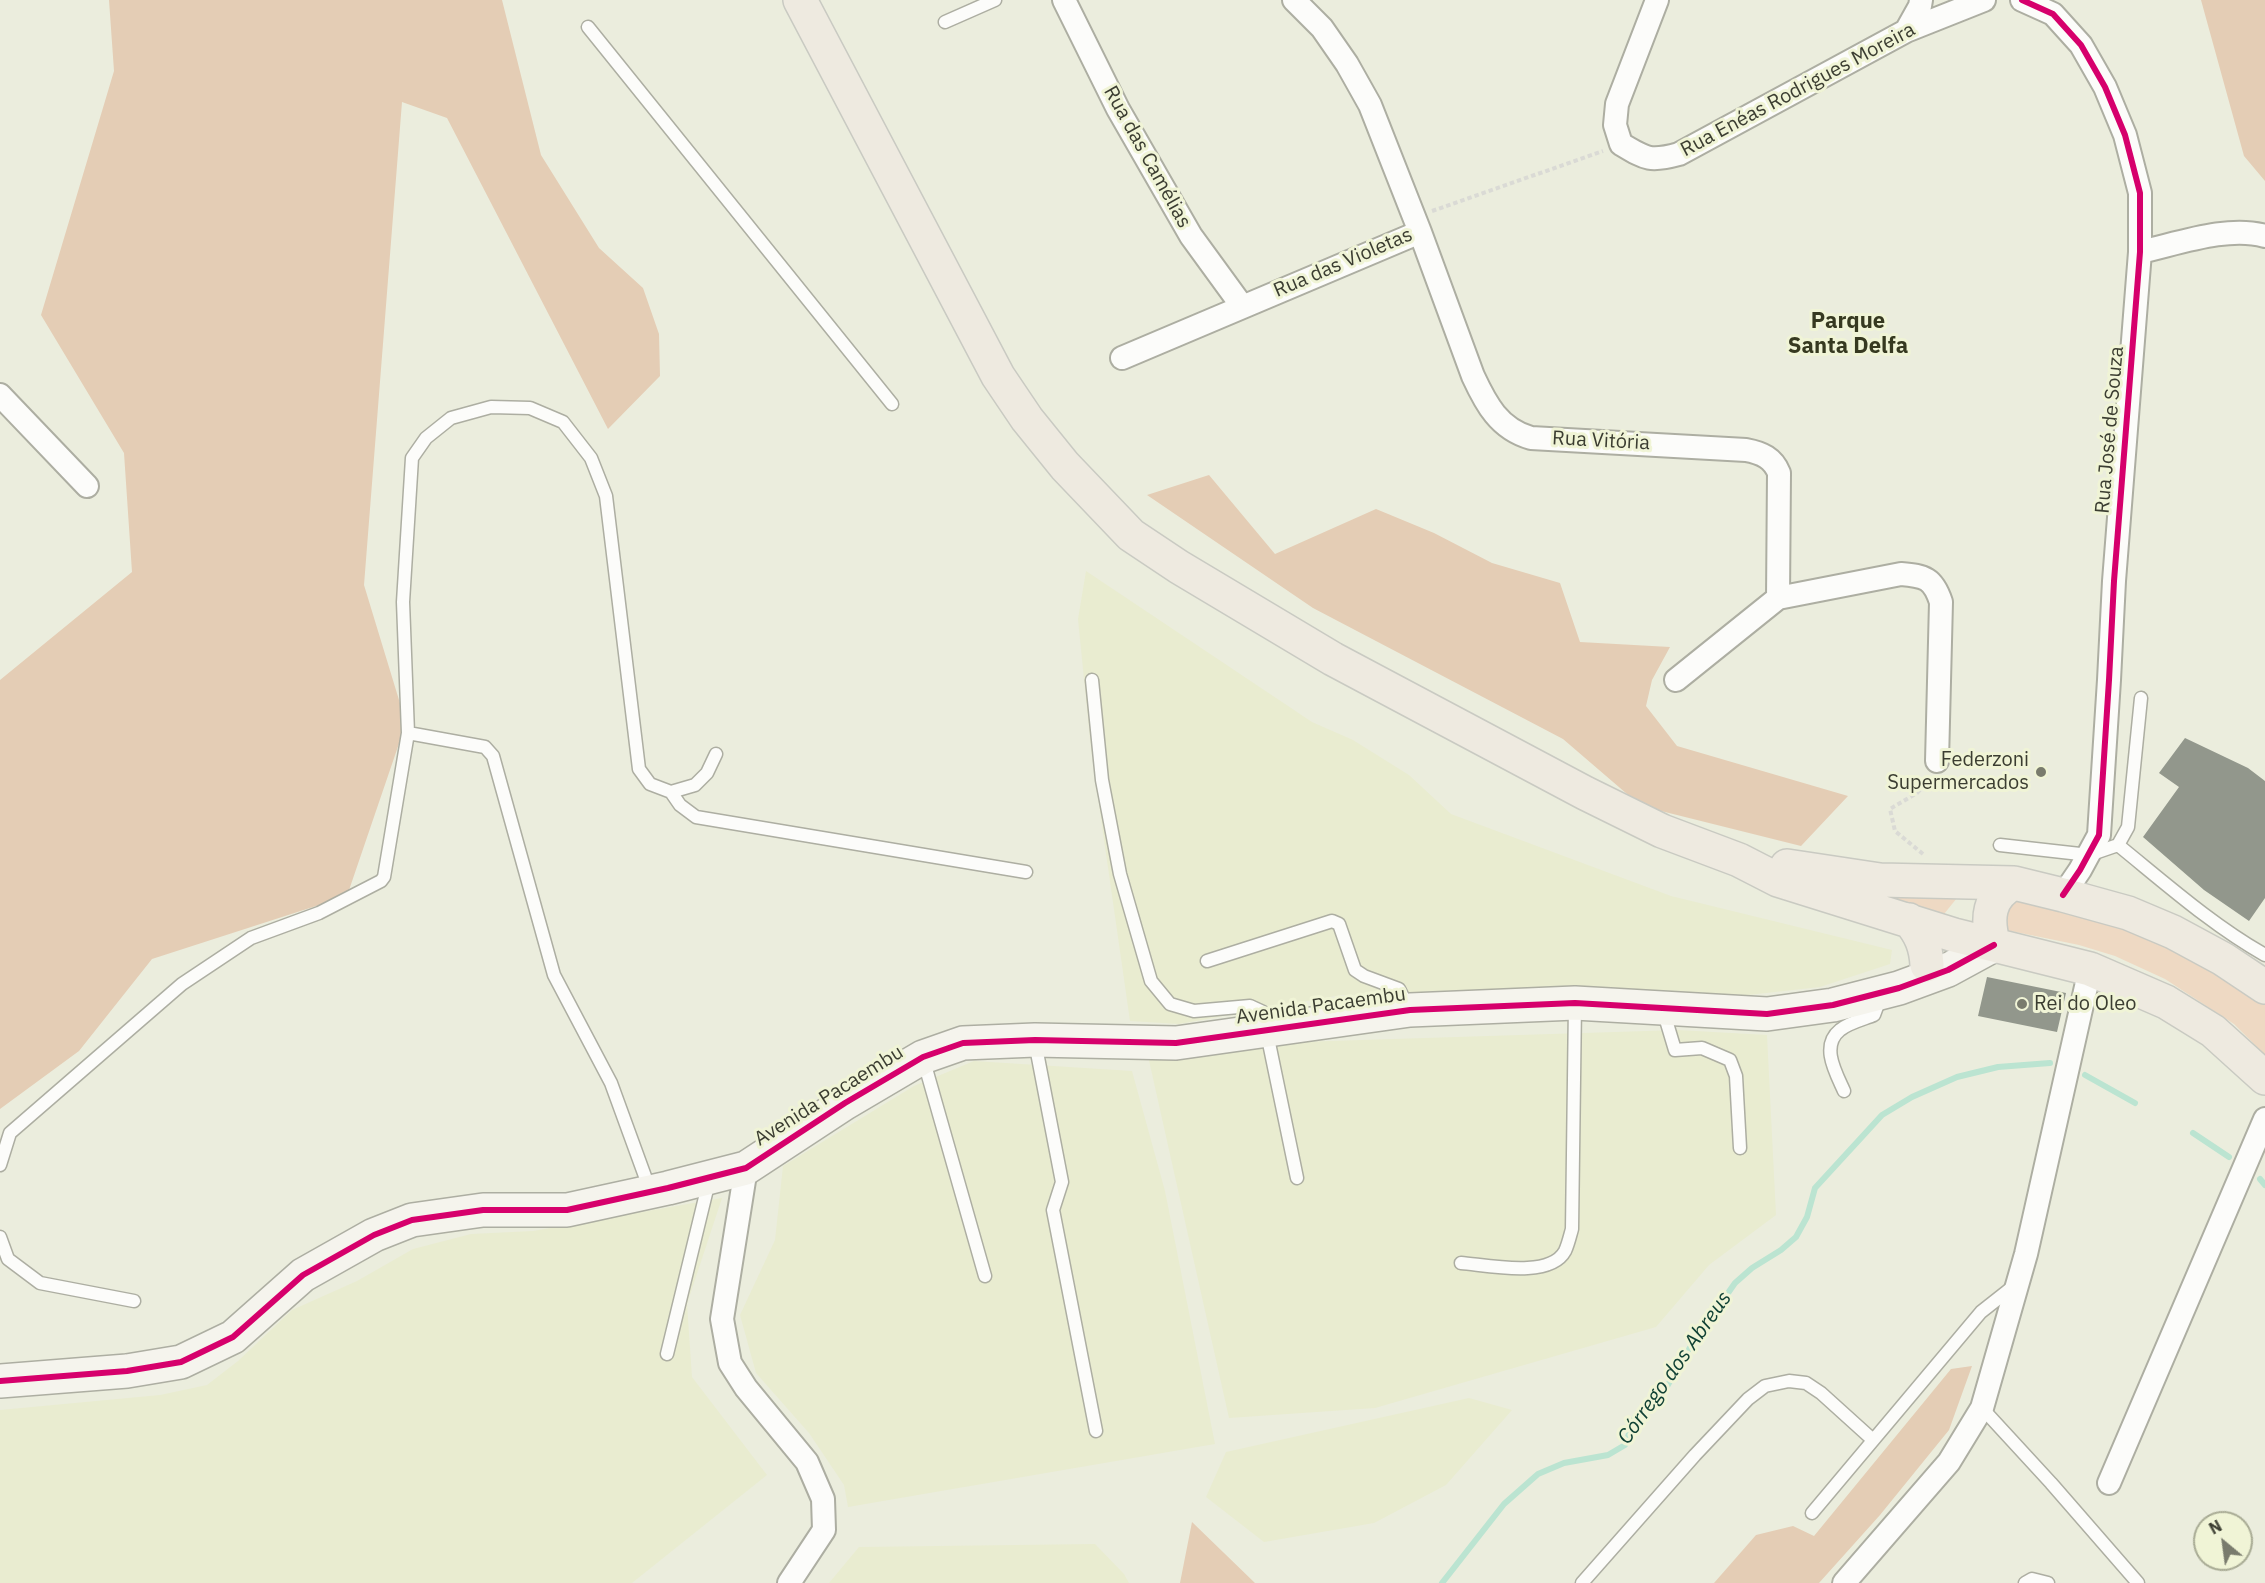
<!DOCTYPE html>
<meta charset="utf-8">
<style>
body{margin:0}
#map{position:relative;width:2265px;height:1583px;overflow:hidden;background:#ebeddd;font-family:"IBM Plex Sans",sans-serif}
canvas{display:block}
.north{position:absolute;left:2193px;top:1511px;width:60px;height:60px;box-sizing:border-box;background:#f0f4d6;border:2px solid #a8ab94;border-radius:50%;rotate:331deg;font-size:16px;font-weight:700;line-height:24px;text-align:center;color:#3b3d31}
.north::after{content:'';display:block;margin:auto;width:21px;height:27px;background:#797b6d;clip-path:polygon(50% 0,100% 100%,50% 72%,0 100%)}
</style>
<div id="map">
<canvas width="2265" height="1583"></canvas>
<div class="north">N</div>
</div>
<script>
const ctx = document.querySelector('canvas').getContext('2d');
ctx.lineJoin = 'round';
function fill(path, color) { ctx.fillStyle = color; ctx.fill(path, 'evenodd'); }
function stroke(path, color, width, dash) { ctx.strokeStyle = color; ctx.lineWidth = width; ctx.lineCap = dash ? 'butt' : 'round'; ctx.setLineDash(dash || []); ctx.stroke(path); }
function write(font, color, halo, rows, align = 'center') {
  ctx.font = font + ' "IBM Plex Sans",sans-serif'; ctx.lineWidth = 6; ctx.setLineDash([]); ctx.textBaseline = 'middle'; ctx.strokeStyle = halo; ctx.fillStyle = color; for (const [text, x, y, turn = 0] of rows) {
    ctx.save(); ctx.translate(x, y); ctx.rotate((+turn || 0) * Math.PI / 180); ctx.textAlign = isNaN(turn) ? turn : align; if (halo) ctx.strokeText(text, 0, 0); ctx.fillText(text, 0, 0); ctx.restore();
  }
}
fill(new Path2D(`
 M 1086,571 L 1312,722 L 1353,740 L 1409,775 L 1451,814 L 1671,896 L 1892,950 L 1890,964 L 1820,987 L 1748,995 L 1523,988 L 1415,996 L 1341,995 L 1179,1024 L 1130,1021 L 1091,749 L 1078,619 Z
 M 1678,1030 L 1767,1035 L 1776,1215 L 1709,1265 L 1656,1327 L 1375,1408 L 1229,1418 L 1148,1056 L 1298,1042 Z
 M 974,1061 L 1132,1071 L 1165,1191 L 1215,1444 L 848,1507 L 844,1485 L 809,1433 L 756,1373 L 740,1315 L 775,1240 L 783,1166 L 914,1086 Z
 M 722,1198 L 687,1304 L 692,1377 L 767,1475 L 632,1583 L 0,1583 L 0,1410 L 160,1395 L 207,1385 L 238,1361 L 292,1310 L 357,1281 L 413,1249 L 471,1234 L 533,1231 Z
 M 1469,1398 L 1512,1410 L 1446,1485 L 1374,1523 L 1264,1542 L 1206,1497 L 1226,1452 Z
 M 1095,1544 L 1124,1574 L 1129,1583 L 829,1583 L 859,1547 Z`), '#e9ecd0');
fill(new Path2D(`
 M 1838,886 L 1961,893 L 1940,919 Z
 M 2012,900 C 2047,904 2083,911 2116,923 C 2166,942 2213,974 2260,1000 L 2265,1004 L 2265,1055 L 2234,1024 L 2165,979 L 2115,956 L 2079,945 L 2006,930 L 2002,905 Z`), '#eed9c3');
fill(new Path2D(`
 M 109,0 L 502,0 L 541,155 L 599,248 L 643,288 L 659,334 L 660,376 L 608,429 L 447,118 L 402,102 L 364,585 L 406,723 L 347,896 L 152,959 L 79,1051 L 0,1109 L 0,680 L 132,572 L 124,453 L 41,315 L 114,71 Z
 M 2201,0 L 2265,0 L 2265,181 L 2244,156 Z
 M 1209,475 L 1275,554 L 1376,509 L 1434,533 L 1492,563 L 1560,583 L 1580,642 L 1670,647 L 1652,680 L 1646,706 L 1677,746 L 1848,796 L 1801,846 L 1641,806 L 1563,739 L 1313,608 L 1147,495 Z
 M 1972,1366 L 1949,1430 L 1880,1515 L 1819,1583 L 1714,1583 L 1756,1535 L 1793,1526 L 1814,1536 L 1951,1369 Z
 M 1192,1522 L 1255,1583 L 1180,1583 Z`), '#e4cdb5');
stroke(new Path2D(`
 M 2085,1075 L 2135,1103
 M 2193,1133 L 2229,1157
 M 2260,1179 L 2265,1185
 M 1442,1583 L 1504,1504 L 1538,1474 L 1564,1463 L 1608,1455 L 1625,1445 L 1635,1417 L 1666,1388 L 1691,1346 L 1735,1283 L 1752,1268 L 1781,1250 L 1796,1237 L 1807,1217 L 1815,1188 L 1882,1115 L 1912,1097 L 1957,1077 L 1998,1067 L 2050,1063`), '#bbe4d1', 6);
fill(new Path2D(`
 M 2185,738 L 2248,768 L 2265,781 L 2265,898 L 2249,921 L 2204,890 L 2143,837 L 2179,787 L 2159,773 Z
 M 1987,977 L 2066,993 L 2057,1032 L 1978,1016 Z`), '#92978c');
const lane = new Path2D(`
 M 945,22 L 995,0
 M 588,27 L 892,404
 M 1092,680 L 1102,780 L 1120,874 L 1151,981 L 1170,1004 L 1194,1011 L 1250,1006 L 1263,1012 L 1270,1028 L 1269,1043 L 1297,1178
 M 408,733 L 485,747 L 493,756 L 554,975 L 611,1083 L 650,1190
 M 671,792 L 680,805 L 696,817 L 1026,872
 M 2000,845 L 2089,855 L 2118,845 L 2128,827 L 2141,698
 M 2118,845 C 2165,883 2212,925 2265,955
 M 1207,961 L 1332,921 L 1339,924 L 1355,970 L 1364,976 L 1399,989 L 1409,1009
 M 1666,1010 L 1666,1020 L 1675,1050 L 1702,1048 L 1730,1060 L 1736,1076 L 1740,1148
 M 1035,1042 L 1062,1182 L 1053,1210 L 1096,1431
 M 923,1058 L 985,1276
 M 1844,1091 C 1836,1073 1820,1046 1840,1030 C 1848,1023 1864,1019 1874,1015 L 1881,996
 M 0,1165 L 10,1133 L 182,984 L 251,938 L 319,913 L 381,881 L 384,877 L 408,733 L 403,602 L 412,458 L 426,438 L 451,418 L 491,407 L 530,408 L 563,422 L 591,458 L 606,496 L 639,769 L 650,784 L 671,792 L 695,785 L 707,773 L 716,754
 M 0,1237 L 8,1259 L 40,1283 L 134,1301
 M 1461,1263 C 1487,1265 1550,1279 1565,1251 C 1568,1245 1570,1236 1572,1229 L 1575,1004
 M 667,1354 L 709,1181
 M 1982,1408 L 2051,1483 L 2138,1583
 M 1812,1513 L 1981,1312 L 2014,1286
 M 1582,1583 L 1695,1455 L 1748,1399 L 1765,1386 L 1789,1381 L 1806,1383 L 1821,1393 L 1873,1440
 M 2025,1583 L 2032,1579 L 2048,1583`);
const street = new Path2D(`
 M 1064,0 L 1118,109 L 1191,236 L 1242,306
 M 1294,0 L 1322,28 L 1347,64 L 1370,105 L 1420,232 L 1473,376 C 1486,404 1499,429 1531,438 L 1746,450 C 1762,453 1773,458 1779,473 L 1778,598
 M 1657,0 L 1617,104 L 1615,125 L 1621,144 C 1646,159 1650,162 1679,154 L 1906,31 L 1984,0
 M 2022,0 L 2053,14 L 2081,45 L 2105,87 L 2125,135 L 2140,193 L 2140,252 L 2114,581 L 2109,680 L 2099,835 L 2080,870 L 2063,895
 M 1906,31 L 1920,6 L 1921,0
 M 2140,252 C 2177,244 2228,225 2265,236
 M 1122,358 L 1420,232
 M 0,395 L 87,486
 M 1676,680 L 1778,598 L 1901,574 C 1925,576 1933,578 1941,602 L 1937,761
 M 746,1168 L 722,1319 L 730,1363 L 746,1388 L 807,1462 L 823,1499 L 824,1530 L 789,1583
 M 2109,1483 L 2265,1119
 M 1844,1583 L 1949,1462 L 1982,1408 L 2026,1254 L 2090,969`);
const secondary = new Path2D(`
 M 0,1381 L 127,1371 L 181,1362 L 233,1337 L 303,1275 L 374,1235 L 412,1220 L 483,1210 L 567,1210 L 668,1188 L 746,1168 L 845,1103 L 923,1057 L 963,1043 L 1035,1040 L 1176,1043 L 1410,1010 L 1575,1003 L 1767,1014 L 1833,1005 L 1899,988 L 1948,970 L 1994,945`);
const primary = new Path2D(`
 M 800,0 L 998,376 L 1027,419 L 1065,466 L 1131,535 L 1179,567 L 1333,659 L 1585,793 L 1662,831 L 1739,860 L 1778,880 L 1954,935 L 2090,969 L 2166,1002 L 2213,1031 L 2265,1078
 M 1787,866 L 1880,880 L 2014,883 L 2063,895 L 2128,913 L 2173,932 L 2223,959 L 2265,987
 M 1909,920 C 1921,934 1926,947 1927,965
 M 1994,945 C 1986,919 1988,896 2014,883`);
stroke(lane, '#adaea2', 15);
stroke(street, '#adaea2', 26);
stroke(secondary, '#adaea2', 36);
stroke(primary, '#c9cac2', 36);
stroke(new Path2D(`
 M 1432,211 L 1603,151
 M 1923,854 L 1895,831 L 1890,809 L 1917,793 L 1931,779`), '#dadad5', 4, [4.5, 3]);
stroke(lane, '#fcfcfa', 12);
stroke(street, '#fcfcfa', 22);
stroke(secondary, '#f5f4ed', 33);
stroke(primary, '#eeeae0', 33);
stroke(new Path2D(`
 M 2022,0 L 2053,14 L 2081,45 L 2105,87 L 2125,135 L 2140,193 L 2140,252 L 2114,581 L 2109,680 L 2099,835 L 2080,870 L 2063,895
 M 0,1381 L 127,1371 L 181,1362 L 233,1337 L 303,1275 L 374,1235 L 412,1220 L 483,1210 L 567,1210 L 668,1188 L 746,1168 L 845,1103 L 923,1057 L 963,1043 L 1035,1040 L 1176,1043 L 1410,1010 L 1575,1003 L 1767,1014 L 1833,1005 L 1899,988 L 1948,970 L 1994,945`), '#d6006c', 6);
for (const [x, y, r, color] of [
 [2041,772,6,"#797b6d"],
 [2022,1004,6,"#797b6d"]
]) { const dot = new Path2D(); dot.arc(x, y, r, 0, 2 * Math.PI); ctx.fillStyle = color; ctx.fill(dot); stroke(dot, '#f0f4d6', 2); }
write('20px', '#3b3d31', '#f0f4d6', [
 ["Rua Enéas Rodrigues Moreira",1798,90,-28],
 ["Rua das Camélias",1147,157,61],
 ["Rua das Violetas",1343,263,-23],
 ["Rua José de Souza",2110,430,-85],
 ["Rua Vitória",1601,441,3],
 ["Avenida Pacaembu",1321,1006,-8],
 ["Avenida Pacaembu",829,1096,-32]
]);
write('20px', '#3b3d31', '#f0f4d6', [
 ["Federzoni",2029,760],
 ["Supermercados",2029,783],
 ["Rei do Oleo",2034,1004,"left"]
], 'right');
write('italic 21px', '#104134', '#f0f4d6', [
 ["Córrego dos Abreus",1675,1368,-55]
]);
write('bold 22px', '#363920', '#f0f4d6', [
 ["Parque",1848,322],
 ["Santa Delfa",1848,347]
]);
</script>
